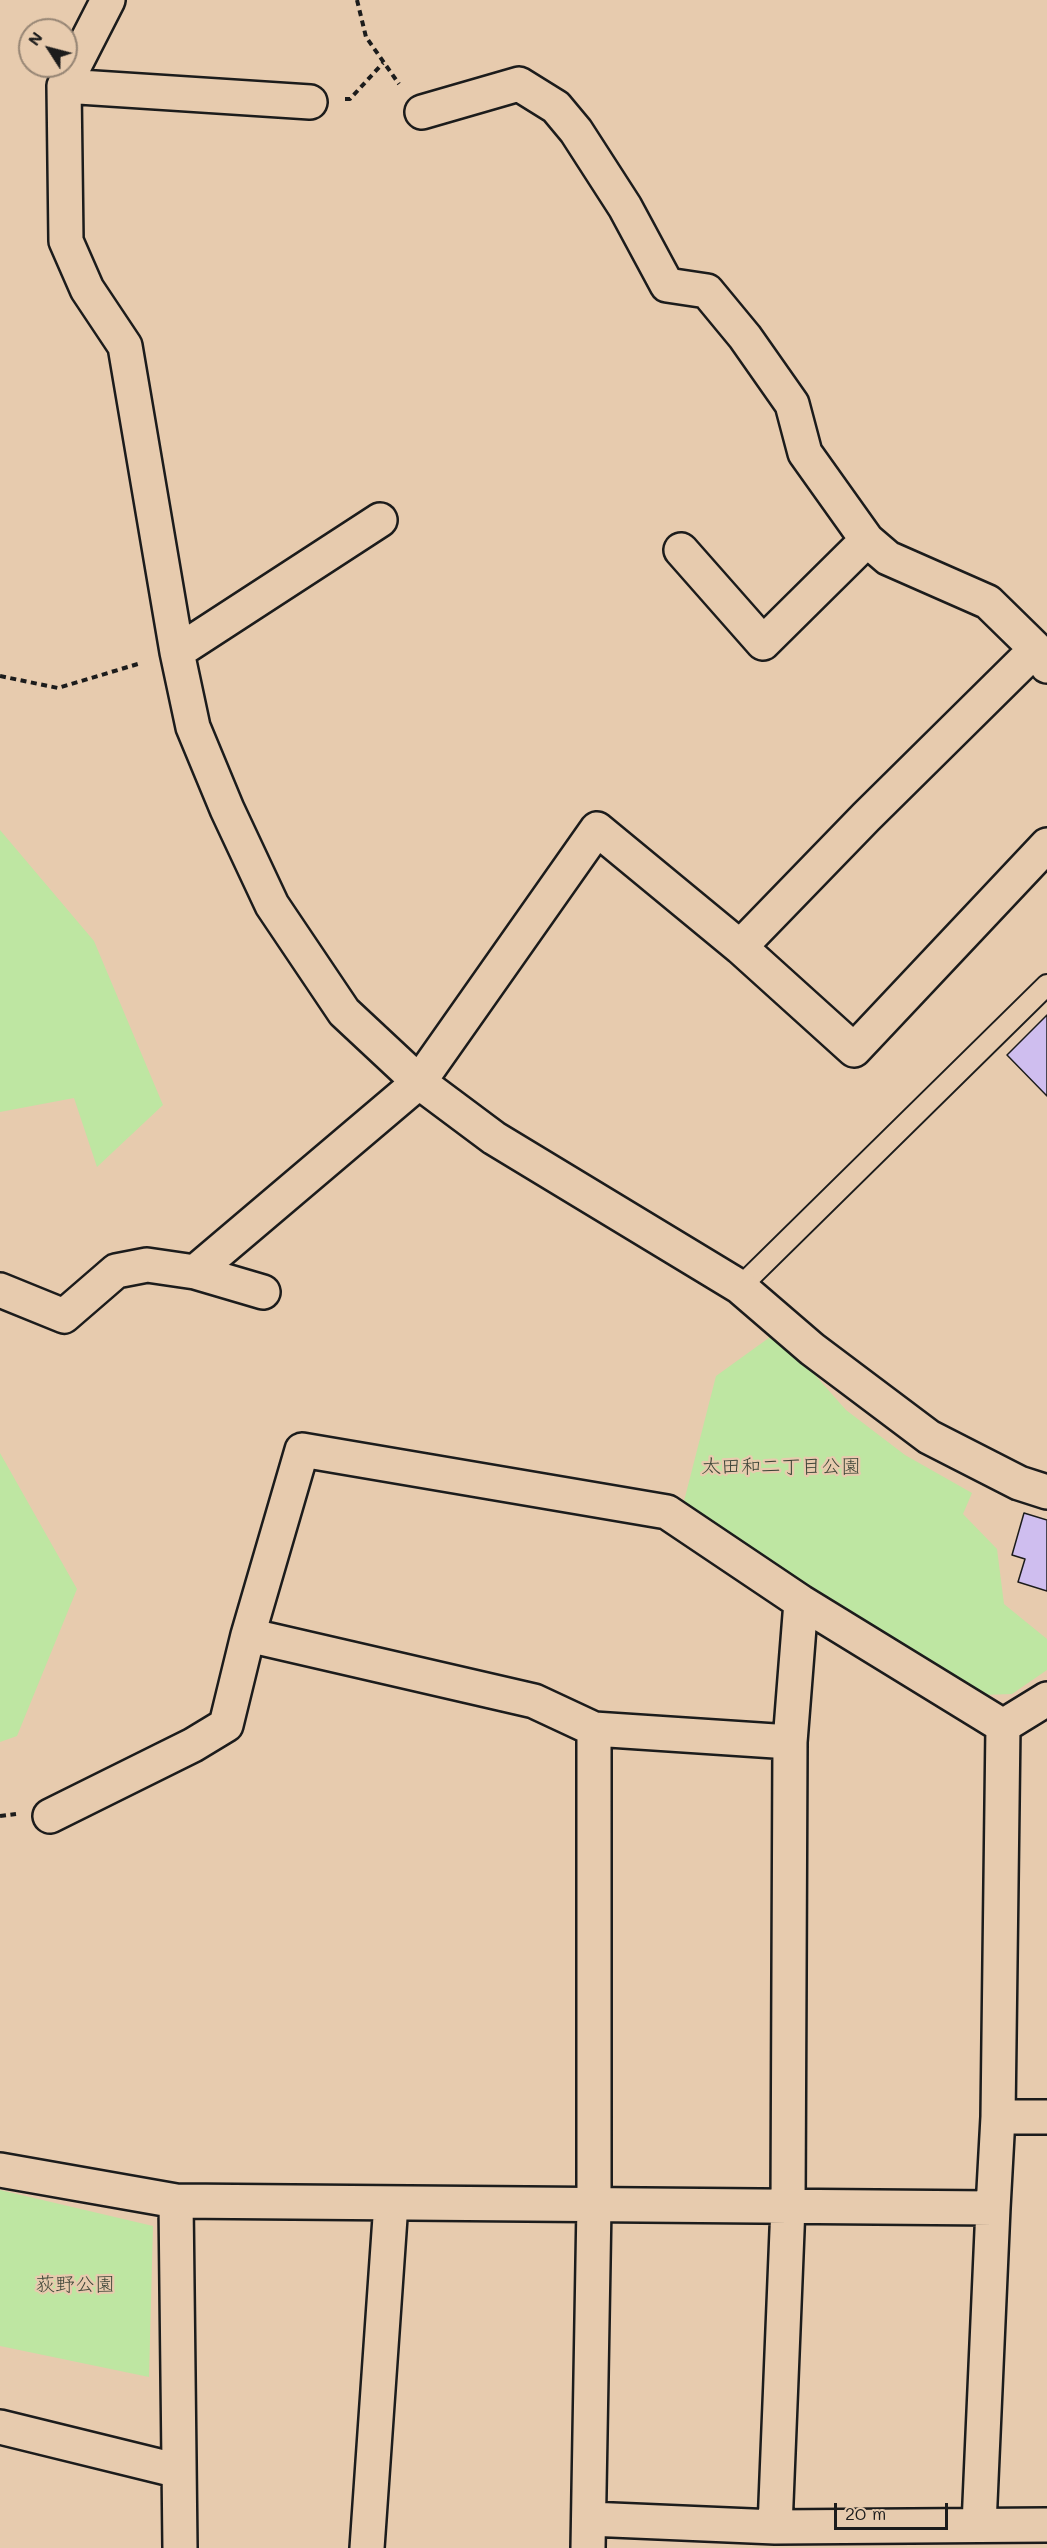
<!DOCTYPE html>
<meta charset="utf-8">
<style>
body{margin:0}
#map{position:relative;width:1047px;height:2548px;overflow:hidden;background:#e7cbae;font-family:Mali,sans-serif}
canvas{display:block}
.north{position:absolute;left:18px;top:18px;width:60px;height:60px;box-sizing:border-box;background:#e7cbae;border:2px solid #968574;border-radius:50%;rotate:306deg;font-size:16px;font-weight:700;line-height:24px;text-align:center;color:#1c1c1c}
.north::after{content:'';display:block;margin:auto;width:21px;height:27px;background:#1c1c1c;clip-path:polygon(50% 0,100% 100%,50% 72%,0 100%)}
.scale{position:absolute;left:834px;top:2503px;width:114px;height:27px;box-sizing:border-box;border:3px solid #1c1c1c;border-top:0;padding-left:8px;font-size:18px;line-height:21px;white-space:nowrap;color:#1c1c1c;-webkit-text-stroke:4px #e7cbae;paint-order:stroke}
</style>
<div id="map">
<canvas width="1047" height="2548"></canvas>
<div class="north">N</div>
<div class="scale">20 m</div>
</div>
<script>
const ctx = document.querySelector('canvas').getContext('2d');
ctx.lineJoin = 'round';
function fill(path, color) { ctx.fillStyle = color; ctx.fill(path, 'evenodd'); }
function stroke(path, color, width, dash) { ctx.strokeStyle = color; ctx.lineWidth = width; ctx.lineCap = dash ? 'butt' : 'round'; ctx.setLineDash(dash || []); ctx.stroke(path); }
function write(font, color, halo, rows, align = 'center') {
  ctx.font = font + ' Mali,"Klee One",sans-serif'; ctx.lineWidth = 4.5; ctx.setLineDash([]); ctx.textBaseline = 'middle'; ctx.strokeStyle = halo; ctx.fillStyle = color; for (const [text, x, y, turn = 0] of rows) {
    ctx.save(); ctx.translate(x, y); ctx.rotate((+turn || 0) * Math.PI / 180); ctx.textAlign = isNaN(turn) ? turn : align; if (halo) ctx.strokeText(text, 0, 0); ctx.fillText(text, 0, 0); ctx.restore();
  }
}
fill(new Path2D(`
 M 0,830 L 94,941 L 163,1105 L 97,1167 L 74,1098 L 0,1112 Z
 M 777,1332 L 846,1410 L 905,1455 L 972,1493 L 963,1514 L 997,1549 L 1004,1604 L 1047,1639 L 1047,1670 L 1012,1694 L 983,1695 L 683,1505 L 716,1376 Z
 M 0,1453 L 77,1589 L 17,1736 L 0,1742 Z
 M 0,2190 L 153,2226 L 149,2377 L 0,2346 Z`), '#bee6a2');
const building = new Path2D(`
 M 1047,1015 L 1047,1096 L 1007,1055 Z
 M 1024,1513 L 1047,1520 L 1047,1591 L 1018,1582 L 1025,1559 L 1012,1555 Z`);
fill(building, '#cfbeef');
stroke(building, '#1c1c1c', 1.5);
const service = new Path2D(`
 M 740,1287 L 1047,985`);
const minor = new Path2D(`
 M 64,86 L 310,102
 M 422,112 L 519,84 L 556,107 L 576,131 L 625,207 L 667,285 L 707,291 L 745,337 L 792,404 L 805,453 L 867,540 L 888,558 L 988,602 L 1036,649
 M 681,550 L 763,643 L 867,540
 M 177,652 L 380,520
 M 1047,666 L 1036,649 L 866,817 L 740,947 L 597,829 L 419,1082 L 494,1138 L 740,1287 L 812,1349 L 929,1437 L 1019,1483 L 1047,1492
 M 740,947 L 854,1050 L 1047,845
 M 195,1272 L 263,1292
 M 0,1290 L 64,1316 L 116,1271 L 147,1265 L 195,1272 L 419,1082 L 344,1012 L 272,905 L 227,809 L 193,727 L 177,652 L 125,346 L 87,289 L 66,241 L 64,86 L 108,0
 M 1003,1726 L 1047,1699
 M 594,1729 L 790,1742
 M 50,1816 L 193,1745 L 226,1725 L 248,1635
 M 998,2117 L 1047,2117
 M 0,2170 L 176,2201 L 993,2208 L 998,2117 L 1003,1726
 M 176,2201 L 180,2548
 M 0,2427 L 179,2471
 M 589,2519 L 775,2527 L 1047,2525
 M 979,2525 L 993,2208
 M 775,2527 L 788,2206 L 790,1742 L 801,1602
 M 367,2548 L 391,2203
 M 588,2548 L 594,2205 L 594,1729 L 534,1701 L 248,1635 L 302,1450 L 667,1512 L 801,1602 L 1003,1726`);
stroke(service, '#1c1c1c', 24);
stroke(minor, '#1c1c1c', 38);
stroke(new Path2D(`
 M 357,0 L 366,37 L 399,84
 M 345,99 L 350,99 L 383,63
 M 0,676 L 58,688 L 141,663
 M 0,1816 L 16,1814`), '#1c1c1c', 4, [6, 4.5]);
stroke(service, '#e7cbae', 20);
stroke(minor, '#e7cbae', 33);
write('20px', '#3c4437', '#e7cbae', [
 ["太田和二丁目公園",781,1467],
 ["荻野公園",75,2285]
]);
</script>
